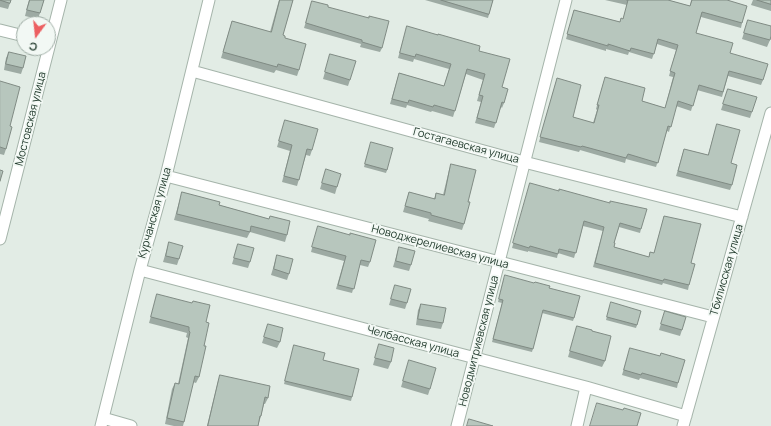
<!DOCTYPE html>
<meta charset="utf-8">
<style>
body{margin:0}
#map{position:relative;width:771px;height:426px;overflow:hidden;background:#e2ece5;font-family:Manrope,sans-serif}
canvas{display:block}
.north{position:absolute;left:16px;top:16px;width:40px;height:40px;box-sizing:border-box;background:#f2f8f4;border:1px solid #9fada5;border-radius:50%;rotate:195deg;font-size:11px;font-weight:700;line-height:16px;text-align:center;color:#233c2e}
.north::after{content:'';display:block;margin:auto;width:14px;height:18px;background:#ec5f61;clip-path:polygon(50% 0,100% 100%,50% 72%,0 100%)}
</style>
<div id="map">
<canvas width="771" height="426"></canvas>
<div class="north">С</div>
</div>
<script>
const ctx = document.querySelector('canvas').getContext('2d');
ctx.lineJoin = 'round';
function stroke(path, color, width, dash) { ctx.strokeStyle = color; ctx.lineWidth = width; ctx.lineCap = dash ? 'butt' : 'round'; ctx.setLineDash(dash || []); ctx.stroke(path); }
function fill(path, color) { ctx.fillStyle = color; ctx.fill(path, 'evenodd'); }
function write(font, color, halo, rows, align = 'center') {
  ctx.font = font + ' Manrope,sans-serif'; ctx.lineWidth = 3.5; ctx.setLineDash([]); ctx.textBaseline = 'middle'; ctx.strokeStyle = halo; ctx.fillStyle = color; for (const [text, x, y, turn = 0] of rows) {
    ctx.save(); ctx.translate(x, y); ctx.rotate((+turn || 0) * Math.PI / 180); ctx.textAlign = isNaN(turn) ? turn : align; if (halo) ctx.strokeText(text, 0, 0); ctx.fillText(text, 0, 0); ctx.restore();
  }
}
const street = new Path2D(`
 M 0,30 L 24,36
 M 192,71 L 524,162 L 742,217
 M 166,176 L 713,317
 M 0,239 L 61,0
 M 140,270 L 586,387 L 686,416
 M 103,418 L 131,426
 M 101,426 L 140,270 L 166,176 L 209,0
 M 457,426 L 566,0
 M 577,426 L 586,387
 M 683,426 L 771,113`);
stroke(street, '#a5b4aa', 13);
stroke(street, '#fff', 11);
fill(new Path2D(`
 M 0,0 L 11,0 L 8,9 L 0,7 Z
 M 29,0 L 44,0 L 38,19 L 25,16 Z
 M 279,0 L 293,0 L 283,35 L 299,70 L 297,76 L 276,70 L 274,73 L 221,58 L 232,21 L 270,32 Z
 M 425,0 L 493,0 L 488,18 Z
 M 605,0 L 668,0 L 690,6 L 691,0 L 727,0 L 742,23 L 741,28 L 701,17 L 696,33 L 730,53 L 763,80 L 761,85 L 728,76 L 722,97 L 697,90 L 691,111 L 676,106 L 669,132 L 667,131 L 656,167 L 626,159 L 625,163 L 580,150 L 579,152 L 539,142 L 557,78 L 573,117 L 593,123 L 597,110 L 596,109 L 605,77 L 642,101 L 665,108 L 673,77 L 669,76 L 676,50 L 657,44 L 652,59 L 629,52 L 628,55 L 606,49 L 606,51 L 566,39 L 574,10 L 620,22 L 623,19 L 627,5 Z
 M 753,0 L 771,0 L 771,11 L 751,5 Z
 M 312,1 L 328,7 L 382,48 L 380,52 L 360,47 L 361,44 L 304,28 Z
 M 748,20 L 770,40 L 767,47 L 742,39 Z
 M 407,26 L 479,51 L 502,87 L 504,103 L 502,108 L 501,107 L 494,128 L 475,123 L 481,102 L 477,101 L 483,80 L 466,74 L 453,117 L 432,111 L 431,112 L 407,105 L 406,108 L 390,104 L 399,73 L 444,86 L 449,69 L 414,59 L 413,62 L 398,58 Z
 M 9,52 L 23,68 L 21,74 L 4,70 L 6,58 Z
 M 330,54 L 350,80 L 348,86 L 323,79 Z
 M 0,81 L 10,126 L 6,149 L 4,155 L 0,154 Z
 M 728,89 L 752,112 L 750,118 L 721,110 Z
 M 285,120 L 312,150 L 310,156 L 306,155 L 297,186 L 282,182 L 290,151 L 277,147 Z
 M 717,124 L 731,163 L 732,185 L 730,190 L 676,176 L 684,149 L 708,155 Z
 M 370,145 L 387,170 L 386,173 L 364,167 Z
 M 451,164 L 468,202 L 464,224 L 462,230 L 428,221 L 429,219 L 403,212 L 409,192 L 434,199 L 436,193 L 443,195 L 449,170 Z
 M 326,169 L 337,187 L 335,194 L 320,189 Z
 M 530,183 L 641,229 L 640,233 L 619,227 L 614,243 L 614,247 L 649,257 L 650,252 L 654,253 L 664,216 L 691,263 L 689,285 L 688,290 L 663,283 L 662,285 L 593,267 L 603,231 L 583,226 L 574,258 L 558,253 L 557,258 L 528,251 L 528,252 L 512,248 Z
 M 182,192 L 219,205 L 269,219 L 287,235 L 285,242 L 250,232 L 247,238 L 174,220 Z
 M 318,226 L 370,262 L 368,267 L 360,265 L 352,293 L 336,289 L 344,261 L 311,252 Z
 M 169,242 L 179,259 L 177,265 L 163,262 Z
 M 238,244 L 250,262 L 248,268 L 232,264 Z
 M 399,247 L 411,265 L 409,271 L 393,267 Z
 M 277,255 L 289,274 L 287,280 L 271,275 Z
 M 504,278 L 549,288 L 574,318 L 573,321 L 542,313 L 532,352 L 492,342 L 502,303 L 498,302 Z
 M 395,285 L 407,303 L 405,309 L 389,305 Z
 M 157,294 L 206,322 L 204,346 L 199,377 L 196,383 L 193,382 L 184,422 L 183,426 L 174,426 L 165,424 L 172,389 L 175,383 L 178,384 L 188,338 L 186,337 L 187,333 L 149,323 Z
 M 421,304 L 443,323 L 441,329 L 416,325 L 418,310 Z
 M 610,305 L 637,325 L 636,328 L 606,320 Z
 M 665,311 L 682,330 L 680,336 L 659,330 Z
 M 268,324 L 280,342 L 277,348 L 262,343 Z
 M 577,326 L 592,331 L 605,361 L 602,367 L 568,357 Z
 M 379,344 L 391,362 L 388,369 L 373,365 Z
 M 294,345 L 323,360 L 352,397 L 351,401 L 284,384 Z
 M 630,348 L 678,383 L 677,388 L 640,378 L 639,380 L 622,375 Z
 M 409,360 L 430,389 L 428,395 L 401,387 Z
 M 220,375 L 268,398 L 265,404 L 264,404 L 261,416 L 258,426 L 207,426 L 218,381 Z`), '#9daaa3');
const building = new Path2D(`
 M 0,0 L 11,0 L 10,3 Z
 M 30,0 L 44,0 L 40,13 L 27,10 Z
 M 280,0 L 293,0 L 283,35 L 285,36 L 285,38 L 306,44 L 299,70 L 278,64 L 277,67 L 223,52 L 232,21 L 271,32 Z
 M 441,0 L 493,0 L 489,14 Z
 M 627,0 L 668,0 L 690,6 L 692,0 L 727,0 L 747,6 L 742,23 L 702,12 L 696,33 L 733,43 L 730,53 L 768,64 L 763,80 L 729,71 L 723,92 L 699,85 L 693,106 L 678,101 L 671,127 L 668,126 L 658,163 L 628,154 L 626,158 L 582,146 L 581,147 L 540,137 L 557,78 L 581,85 L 573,117 L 594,123 L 599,105 L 597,105 L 605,77 L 645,88 L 642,101 L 665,108 L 675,73 L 670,71 L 678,45 L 658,39 L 654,54 L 631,48 L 630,51 L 608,44 L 608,46 L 567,34 L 574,10 L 620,22 L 621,18 L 623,19 L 628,0 Z
 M 757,0 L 771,0 L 771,4 Z
 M 312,1 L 328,5 L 328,7 L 369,18 L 369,16 L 389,21 L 382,48 L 362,42 L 362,40 L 306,23 Z
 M 748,20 L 771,26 L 771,36 L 770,40 L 744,33 Z
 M 407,26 L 438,35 L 438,34 L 480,46 L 479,51 L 510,59 L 502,87 L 508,89 L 504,103 L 502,102 L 496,123 L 477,118 L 483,96 L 479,95 L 485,74 L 467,69 L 455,111 L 434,105 L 433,107 L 409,100 L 408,103 L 392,99 L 399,73 L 444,86 L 451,64 L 416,54 L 415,57 L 400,53 Z
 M 9,52 L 26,56 L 23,68 L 6,64 Z
 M 330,54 L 356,61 L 350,80 L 325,72 Z
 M 0,81 L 20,87 L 10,126 L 12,127 L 6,149 L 0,147 Z
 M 728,89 L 757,97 L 752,112 L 723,104 Z
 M 285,120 L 318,129 L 312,150 L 307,149 L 299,180 L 284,176 L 292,145 L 279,141 Z
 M 717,124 L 740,130 L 731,163 L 737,165 L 732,185 L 678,171 L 684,149 L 708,155 Z
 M 371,142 L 393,148 L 387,170 L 365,164 Z
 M 451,164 L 476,170 L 468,202 L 470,202 L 464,224 L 431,215 L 431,213 L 405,206 L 409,192 L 435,199 L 436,193 L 444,195 Z
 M 326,169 L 341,174 L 337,187 L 322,183 Z
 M 0,170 L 3,171 L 0,181 Z
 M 530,183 L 559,191 L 559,189 L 610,203 L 610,201 L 647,209 L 641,229 L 620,223 L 614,243 L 615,243 L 614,247 L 649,257 L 650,252 L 654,253 L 664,216 L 701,224 L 691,263 L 695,264 L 689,285 L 664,279 L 663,281 L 595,263 L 604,227 L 584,221 L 576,253 L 559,249 L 558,254 L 530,246 L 529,248 L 513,243 Z
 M 182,192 L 220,202 L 219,205 L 269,219 L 270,216 L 290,221 L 287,235 L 251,226 L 250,232 L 177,214 Z
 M 318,226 L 350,235 L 350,233 L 376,240 L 370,262 L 361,260 L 354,289 L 338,285 L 346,256 L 312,247 Z
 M 169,242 L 183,246 L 179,259 L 166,256 Z
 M 238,244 L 254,248 L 250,262 L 234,258 Z
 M 399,247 L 415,251 L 411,265 L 396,261 Z
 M 277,255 L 293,259 L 289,274 L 274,269 Z
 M 505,275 L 534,283 L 535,282 L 550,286 L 549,288 L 580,296 L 574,318 L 543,310 L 533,349 L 493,339 L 503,300 L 499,299 Z
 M 395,285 L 411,289 L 407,303 L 391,299 Z
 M 157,294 L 192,303 L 193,301 L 210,305 L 206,322 L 209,323 L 204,346 L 206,346 L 199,377 L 195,376 L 184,422 L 167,418 L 175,383 L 179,384 L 190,332 L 189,331 L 189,327 L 151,317 Z
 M 611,302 L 641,311 L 637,325 L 607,317 Z
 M 421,304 L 446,308 L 443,323 L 418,319 Z
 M 665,311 L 686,317 L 682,330 L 661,324 Z
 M 268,324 L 283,328 L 280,342 L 264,337 Z
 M 577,326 L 592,330 L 592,331 L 611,336 L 605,361 L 570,351 Z
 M 379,344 L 394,348 L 391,362 L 375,358 Z
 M 294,345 L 325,353 L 323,360 L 359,369 L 352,397 L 285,381 Z
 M 630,348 L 660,356 L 661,353 L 685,360 L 678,383 L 642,373 L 641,375 L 624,370 Z
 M 409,360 L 436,368 L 430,389 L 403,381 Z
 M 220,375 L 270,386 L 268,398 L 265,397 L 261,416 L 260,416 L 258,426 L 208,426 Z
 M 597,403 L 623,410 L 624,408 L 641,413 L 637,426 L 590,426 Z
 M 469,419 L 493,426 L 467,426 Z`);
fill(building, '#b7c6bd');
stroke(building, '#808b84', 1);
write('11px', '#233c2e', '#f2f8f4', [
 ["Мостовская улица",31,119,-76],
 ["Гостагаевская улица",466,146,15],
 ["Курчанская улица",155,213,-74],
 ["Новоджерелиевская улица",440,247,15],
 ["Тбилисская улица",727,270,-74],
 ["Новодмитриевская улица",479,341,-76],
 ["Челбасская улица",413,342,15]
]);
</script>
